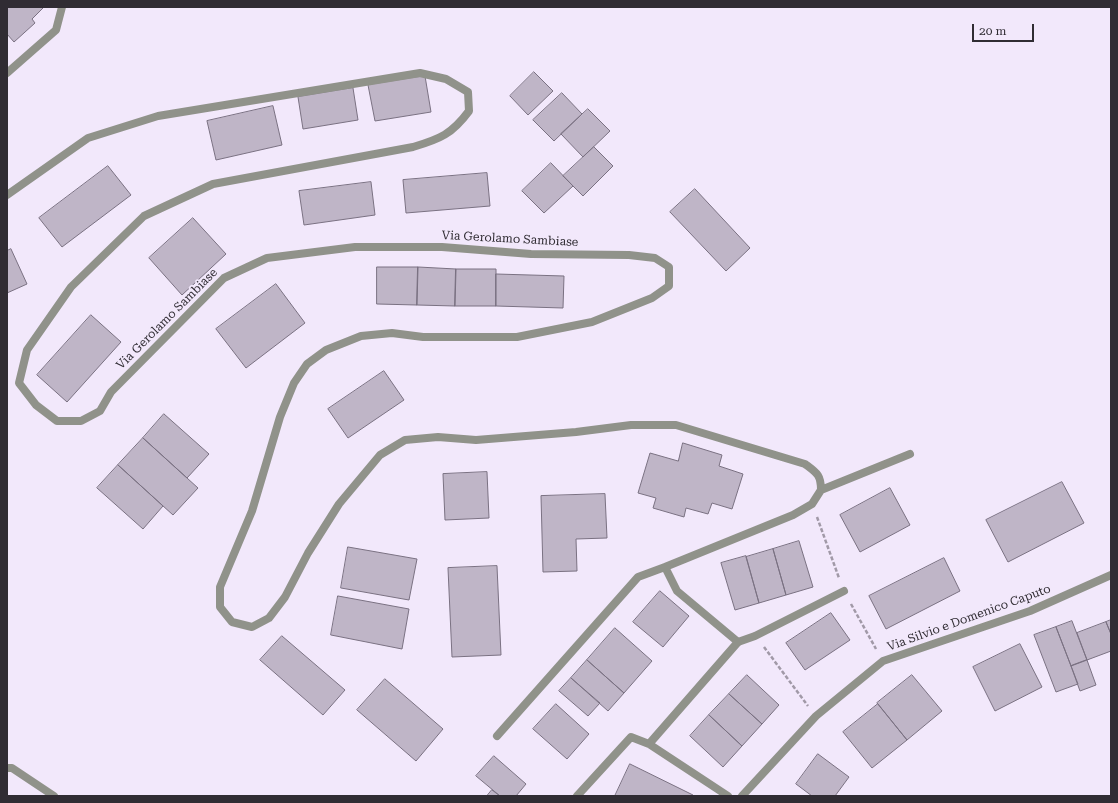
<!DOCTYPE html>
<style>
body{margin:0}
#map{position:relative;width:1118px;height:803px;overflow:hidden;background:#f2e8fb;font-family:"Roboto Serif",serif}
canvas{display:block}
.frame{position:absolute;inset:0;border:8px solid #302c33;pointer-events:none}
.scale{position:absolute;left:972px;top:24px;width:62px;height:18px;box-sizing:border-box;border:2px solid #302c33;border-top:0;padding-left:5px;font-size:12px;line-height:14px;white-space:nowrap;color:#302c33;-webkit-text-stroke:3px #f2e8fb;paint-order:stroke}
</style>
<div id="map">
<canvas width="1118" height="803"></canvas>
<div class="frame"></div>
<div class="scale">20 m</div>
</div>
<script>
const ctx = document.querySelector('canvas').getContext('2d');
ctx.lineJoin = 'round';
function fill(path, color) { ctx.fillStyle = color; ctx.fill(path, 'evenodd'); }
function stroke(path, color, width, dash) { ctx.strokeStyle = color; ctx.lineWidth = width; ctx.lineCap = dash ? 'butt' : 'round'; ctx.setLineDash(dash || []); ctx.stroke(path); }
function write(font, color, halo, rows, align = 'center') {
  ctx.font = font + ' "Roboto Serif",serif'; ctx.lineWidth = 3.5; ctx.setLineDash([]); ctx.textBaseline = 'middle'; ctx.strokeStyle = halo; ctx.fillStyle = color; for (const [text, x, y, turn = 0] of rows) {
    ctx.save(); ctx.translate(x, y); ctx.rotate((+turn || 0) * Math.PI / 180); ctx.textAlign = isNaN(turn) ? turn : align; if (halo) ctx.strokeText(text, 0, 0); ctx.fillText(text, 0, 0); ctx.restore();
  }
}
const building = new Path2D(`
 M 7,7 L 42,7 L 43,8 L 32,19 L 35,23 L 14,42 L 7,34 Z
 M 534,72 L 553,91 L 528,115 L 510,96 Z
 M 425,76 L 431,112 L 375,121 L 368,85 Z
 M 353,88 L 358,120 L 303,129 L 298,97 Z
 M 562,93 L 582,114 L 554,141 L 533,120 Z
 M 273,106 L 282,145 L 216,160 L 207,121 Z
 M 588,109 L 610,131 L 583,157 L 561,134 Z
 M 594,147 L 613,166 L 583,196 L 563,176 Z
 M 551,163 L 573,186 L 544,213 L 522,191 Z
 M 108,166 L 131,195 L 62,247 L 39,218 Z
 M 487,173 L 490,206 L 406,213 L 403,180 Z
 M 371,182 L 375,215 L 304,225 L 299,191 Z
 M 695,189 L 750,248 L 726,271 L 670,212 Z
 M 193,218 L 226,254 L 182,295 L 149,258 Z
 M 11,249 L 27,284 L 7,293 L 7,251 Z
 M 377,267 L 418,267 L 417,305 L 377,304 Z
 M 418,267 L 456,269 L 455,306 L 417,305 Z
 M 456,269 L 496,269 L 496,306 L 455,306 Z
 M 496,274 L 564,276 L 563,308 L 496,306 Z
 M 276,284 L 305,323 L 246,368 L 216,329 Z
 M 91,315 L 121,342 L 67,402 L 37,375 Z
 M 384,371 L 404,400 L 348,438 L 328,409 Z
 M 164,414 L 209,454 L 187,478 L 143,438 Z
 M 143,438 L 198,488 L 173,515 L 118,465 Z
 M 683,443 L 722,455 L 719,466 L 743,474 L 732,509 L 712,503 L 708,514 L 686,508 L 684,517 L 653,508 L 656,498 L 638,493 L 650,453 L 678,461 Z
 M 118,465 L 163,506 L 143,529 L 97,488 Z
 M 487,472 L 489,518 L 445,520 L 443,474 Z
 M 1062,482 L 1084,523 L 1008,562 L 986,520 Z
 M 890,488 L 910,525 L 860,552 L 840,515 Z
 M 605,494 L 607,538 L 576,539 L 577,571 L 543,572 L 541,496 Z
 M 799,541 L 813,587 L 786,595 L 773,549 Z
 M 348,547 L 417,559 L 409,600 L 341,588 Z
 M 773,549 L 786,595 L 759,603 L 746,557 Z
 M 746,556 L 759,603 L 735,610 L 721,563 Z
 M 944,558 L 960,591 L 886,629 L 869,596 Z
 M 497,566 L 501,655 L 452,657 L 448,568 Z
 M 660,591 L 689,616 L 663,647 L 633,622 Z
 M 338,596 L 409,609 L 402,649 L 331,635 Z
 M 831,613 L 850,640 L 805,670 L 786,643 Z
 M 1111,620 L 1111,634 L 1106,622 Z
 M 1072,621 L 1087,660 L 1071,666 L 1056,627 Z
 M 1106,622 L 1111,634 L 1111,651 L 1087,660 L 1077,633 Z
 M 1056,627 L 1078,684 L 1056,692 L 1034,635 Z
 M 615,628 L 652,661 L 624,693 L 587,660 Z
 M 282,636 L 345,690 L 323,715 L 260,660 Z
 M 1020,644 L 1042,687 L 995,711 L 973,667 Z
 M 587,660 L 624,693 L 608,711 L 571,678 Z
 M 1087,660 L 1096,685 L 1080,691 L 1071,666 Z
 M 747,675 L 779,705 L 762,724 L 729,694 Z
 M 912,675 L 942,711 L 907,740 L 877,703 Z
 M 571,678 L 600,703 L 588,716 L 559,691 Z
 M 385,679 L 443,729 L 416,761 L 357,710 Z
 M 729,694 L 762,724 L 742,746 L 709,715 Z
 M 556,704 L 589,734 L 567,759 L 533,729 Z
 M 878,704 L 907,740 L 872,768 L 843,732 Z
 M 709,715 L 742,746 L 723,767 L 690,736 Z
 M 818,754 L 849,777 L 835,796 L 812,796 L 796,784 Z
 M 494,756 L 526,784 L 516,796 L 500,796 L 476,776 Z
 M 630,764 L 693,795 L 692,796 L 615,796 Z
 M 492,790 L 500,796 L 487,796 Z`);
fill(building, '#bfb5c7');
stroke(building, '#7a7182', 1);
stroke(new Path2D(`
 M 817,517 L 839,578
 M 851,604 L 876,649
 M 764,647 L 808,706`), '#a199a7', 2.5, [4, 2]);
stroke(new Path2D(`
 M 738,642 L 755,636 L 844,591`), '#90928a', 8);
stroke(new Path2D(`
 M 7,73 L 56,30 L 62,7
 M 7,195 L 88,138 L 158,116 L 420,73 L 446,79 L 468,92 L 469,111 C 452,134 440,139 413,147 L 213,184 L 144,216 L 71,287 L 27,350 L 19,383 L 36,405 L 57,421 L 81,421 L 100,411 L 111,392 L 224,278 L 267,258 L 355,247 L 442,247 L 531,254 L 629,255 L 655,258 L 669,267 L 669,286 L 652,298 L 592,322 L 517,337 L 423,337 L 392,333 L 361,336 L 326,350 L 307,364 L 294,383 L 280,417 L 252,511 L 220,587 L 220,607 L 232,622 L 252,627 L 269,618 L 285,597 L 308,553 L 339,504 L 380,455 L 405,440 L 438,437 L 476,440 L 576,432 L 631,425 L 676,425 L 805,464 C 817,473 821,475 821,490
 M 821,490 L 910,454
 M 497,736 L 638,577 L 665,567
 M 7,768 L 12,768 L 54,796
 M 577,796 L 631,737 L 649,744
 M 728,796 L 649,744 L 738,642 L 677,591 L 665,567 L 793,515 L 812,504 L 821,490
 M 742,796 L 816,716 L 883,661 L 1030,611 L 1111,575`), '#90928a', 8);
write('12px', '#302c33', '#f2e8fb', [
 ["Via Gerolamo Sambiase",510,239,3],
 ["Via Gerolamo Sambiase",167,319,-45],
 ["Via Silvio e Domenico Caputo",969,618,-20]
]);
</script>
